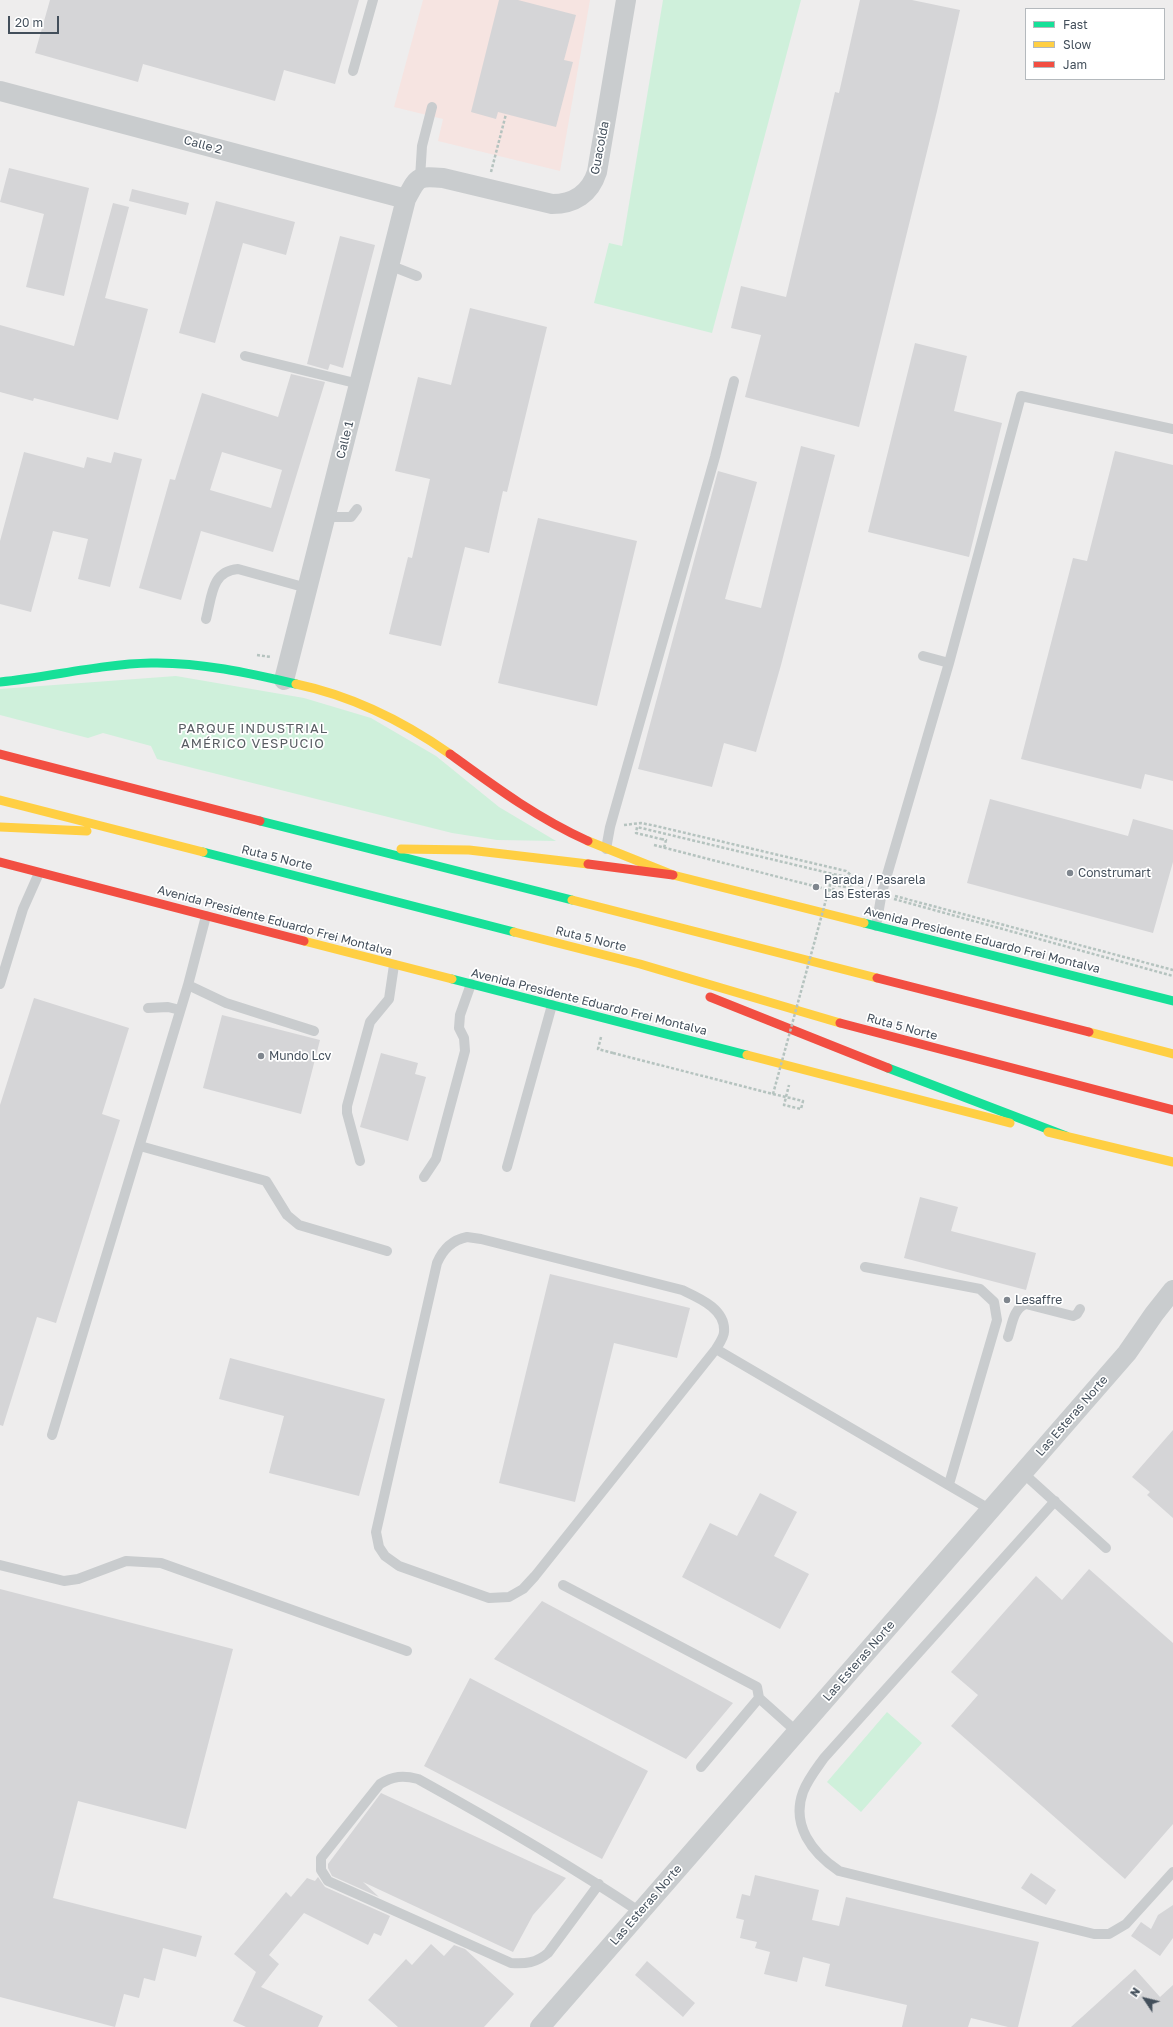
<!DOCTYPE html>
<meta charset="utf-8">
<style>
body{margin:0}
#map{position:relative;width:1173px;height:2027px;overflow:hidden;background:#eeeded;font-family:"Golos Text",sans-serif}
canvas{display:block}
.legend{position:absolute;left:1025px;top:8px;width:140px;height:72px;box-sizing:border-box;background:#fff;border:1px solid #b4b9bd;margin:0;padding:5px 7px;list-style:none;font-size:12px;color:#434f5b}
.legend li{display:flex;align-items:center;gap:8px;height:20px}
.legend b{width:20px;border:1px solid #b4b9bd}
.north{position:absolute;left:1125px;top:1979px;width:40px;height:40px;-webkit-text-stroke:3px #fff;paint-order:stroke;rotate:305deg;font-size:11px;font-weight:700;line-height:16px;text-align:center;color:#434f5b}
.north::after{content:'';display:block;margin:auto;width:14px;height:18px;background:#434f5b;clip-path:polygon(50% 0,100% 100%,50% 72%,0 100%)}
.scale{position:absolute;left:8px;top:16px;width:51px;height:18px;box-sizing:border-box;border:2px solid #434f5b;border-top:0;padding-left:5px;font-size:12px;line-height:14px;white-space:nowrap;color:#434f5b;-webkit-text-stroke:3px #fff;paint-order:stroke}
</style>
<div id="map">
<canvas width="1173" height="2027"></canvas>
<ul class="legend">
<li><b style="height:5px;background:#16e098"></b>Fast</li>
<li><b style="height:5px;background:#ffcf43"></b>Slow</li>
<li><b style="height:5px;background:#f24e42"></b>Jam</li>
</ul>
<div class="north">N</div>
<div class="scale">20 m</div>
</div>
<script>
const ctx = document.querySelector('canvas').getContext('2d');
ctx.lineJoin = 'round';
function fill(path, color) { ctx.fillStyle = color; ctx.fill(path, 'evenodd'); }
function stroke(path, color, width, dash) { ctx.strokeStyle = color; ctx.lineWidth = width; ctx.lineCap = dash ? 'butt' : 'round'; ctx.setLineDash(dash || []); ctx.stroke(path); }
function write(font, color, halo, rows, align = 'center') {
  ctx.font = font + ' "Golos Text",sans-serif'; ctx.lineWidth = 3.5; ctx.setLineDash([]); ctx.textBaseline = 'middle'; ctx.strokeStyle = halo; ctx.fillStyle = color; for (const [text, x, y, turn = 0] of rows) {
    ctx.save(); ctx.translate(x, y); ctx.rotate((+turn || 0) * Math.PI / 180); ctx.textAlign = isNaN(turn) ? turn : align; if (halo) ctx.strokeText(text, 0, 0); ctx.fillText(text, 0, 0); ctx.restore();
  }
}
fill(new Path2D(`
 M 423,0 L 590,0 L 560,171 L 438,141 L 443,119 L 394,107 Z`), '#f6e4e1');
fill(new Path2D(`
 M 663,0 L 801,0 L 712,333 L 594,303 L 609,243 L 622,246 Z
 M 176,676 L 304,698 L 371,718 L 436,756 L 499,807 L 556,841 L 497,840 L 452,833 L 157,759 L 151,746 L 103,733 L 88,738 L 0,715 L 0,689 Z
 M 887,1712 L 922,1743 L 861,1812 L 827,1782 Z`), '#cff0db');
fill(new Path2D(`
 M 50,0 L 359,0 L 335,84 L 284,70 L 275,101 L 143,64 L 138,82 L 35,53 Z
 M 499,0 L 518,0 L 576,15 L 564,60 L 573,62 L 556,127 L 498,112 L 496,119 L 471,112 Z
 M 860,0 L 912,0 L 960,10 L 937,111 L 859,427 L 745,397 L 761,335 L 731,328 L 741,286 L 786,297 L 835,92 L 839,93 Z
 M 9,168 L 89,188 L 64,296 L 26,287 L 44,214 L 0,202 Z
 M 132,189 L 189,203 L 186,215 L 129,201 Z
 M 216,201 L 295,222 L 286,255 L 243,243 L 215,343 L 179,333 Z
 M 113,203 L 129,207 L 105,298 L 148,309 L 118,420 L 34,398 L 33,401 L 0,392 L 0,325 L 74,346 Z
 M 340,236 L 375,245 L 343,368 L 330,364 L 328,370 L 307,364 Z
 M 470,308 L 547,327 L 507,492 L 503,491 L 489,553 L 465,547 L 441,646 L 389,634 L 408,557 L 412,558 L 430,479 L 395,471 L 418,377 L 451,385 Z
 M 915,343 L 967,356 L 954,411 L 1002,423 L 969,557 L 868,532 Z
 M 291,374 L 325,382 L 273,552 L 201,531 L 181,600 L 139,588 L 170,479 L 175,480 L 202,393 L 278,417 ZM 222,452 L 282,470 L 271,508 L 210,490 Z
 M 801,446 L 835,455 L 781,665 L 756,752 L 724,743 L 712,787 L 638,769 L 718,471 L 757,482 L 725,599 L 761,608 Z
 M 1115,451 L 1173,465 L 1173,781 L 1145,774 L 1141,789 L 1021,759 L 1073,558 L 1087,561 Z
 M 24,452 L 84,468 L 87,457 L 111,463 L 114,452 L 142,459 L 110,587 L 78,579 L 88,539 L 53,531 L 31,612 L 0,604 L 0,541 Z
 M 538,518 L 637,541 L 597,706 L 498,683 Z
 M 990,799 L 1128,836 L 1133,819 L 1173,830 L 1173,862 L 1153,933 L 967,883 Z
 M 34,998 L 129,1028 L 102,1114 L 120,1120 L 56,1323 L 37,1317 L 3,1426 L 0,1425 L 0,1105 Z
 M 222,1015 L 320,1040 L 301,1114 L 203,1088 Z
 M 381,1053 L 418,1063 L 415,1074 L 426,1077 L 408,1141 L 360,1127 Z
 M 920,1197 L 958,1207 L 951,1231 L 1036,1253 L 1026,1290 L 904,1258 Z
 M 550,1274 L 690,1308 L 677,1358 L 614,1343 L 575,1502 L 499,1483 Z
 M 230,1358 L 385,1399 L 359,1496 L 269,1473 L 284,1416 L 219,1399 Z
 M 1173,1430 L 1173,1518 L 1147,1495 L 1150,1492 L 1132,1477 Z
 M 760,1493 L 797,1512 L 774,1556 L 809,1574 L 780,1629 L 682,1577 L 710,1523 L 737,1536 Z
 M 1089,1569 L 1173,1643 L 1173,1824 L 1125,1879 L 951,1726 L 978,1695 L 951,1672 L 1036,1576 L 1062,1600 Z
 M 0,1589 L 233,1649 L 186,1829 L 78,1801 L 53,1898 L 202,1936 L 196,1957 L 163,1948 L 155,1981 L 144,1978 L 139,1998 L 124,1994 L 115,2027 L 0,1997 Z
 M 542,1601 L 733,1703 L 686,1759 L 494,1659 Z
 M 470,1678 L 648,1771 L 602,1859 L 424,1766 Z
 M 381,1793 L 566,1878 L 533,1915 L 513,1952 L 363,1882 L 379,1897 L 332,1876 L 328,1868 L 328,1864 Z
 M 1031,1873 L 1056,1890 L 1046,1905 L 1021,1888 Z
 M 755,1875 L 819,1890 L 812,1920 L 839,1926 L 846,1897 L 1039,1942 L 1018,2027 L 1008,2027 L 971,2018 L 968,2027 L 902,2027 L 907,2005 L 825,1986 L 830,1964 L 803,1957 L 797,1982 L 764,1974 L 770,1952 L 755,1948 L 757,1942 L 740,1938 L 744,1920 L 736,1918 L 742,1894 L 750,1896 Z
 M 318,1877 L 325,1887 L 390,1916 L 381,1936 L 374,1933 L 368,1945 L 304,1913 L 269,1955 L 279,1964 L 261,1987 L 323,2016 L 318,2027 L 246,2027 L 233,2021 L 256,1972 L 234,1954 L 286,1892 L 291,1897 L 307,1878 L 315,1881 Z
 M 1173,1905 L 1173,1938 L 1160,1956 L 1131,1936 L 1141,1922 L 1151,1929 L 1158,1915 Z
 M 431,1944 L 444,1956 L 454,1945 L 465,1949 L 514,1994 L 484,2027 L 398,2027 L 368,2000 L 406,1959 L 412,1965 Z
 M 647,1961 L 695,2003 L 683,2017 L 635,1975 Z
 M 1135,1969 L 1160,1997 L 1173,1985 L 1173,2027 L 1071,2027 Z`), '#d5d5d7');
stroke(new Path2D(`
 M 491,172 L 506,114
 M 257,655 L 271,657
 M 624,825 L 641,823 L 656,826 L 846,871 C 855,877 858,887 868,892
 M 661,839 L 666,840 L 664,848
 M 654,845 L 833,891 L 834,885 L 851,888 L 853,878 L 833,874
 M 895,896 L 1173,970
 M 894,899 L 1173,976
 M 601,1037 L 598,1049 L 613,1053
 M 773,1094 L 803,1101 L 801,1109 L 784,1105 L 789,1085`), '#b5c3bf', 2.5, [3, 2]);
stroke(new Path2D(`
 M 353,71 L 373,0
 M 420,178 L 422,146 L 432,107
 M 389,265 L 417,276
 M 245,356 L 359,384
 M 325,517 L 351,517 L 357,509
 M 206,619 C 212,597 211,571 238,569 L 307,588
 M 923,656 L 949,663
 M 606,849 L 610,827 L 715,457 L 734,381
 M 876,926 L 882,892 L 949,663 L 1021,396 L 1173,429
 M 0,984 L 23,909 L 39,873
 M 188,985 L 226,1003 L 314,1031
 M 148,1008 L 168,1007 L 180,1010
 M 140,1146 L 266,1181 L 287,1215 L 299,1225 L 387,1251
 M 360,1161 L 347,1113 L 347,1106 L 370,1022 L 389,999 L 394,965
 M 507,1167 L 552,1005
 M 424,1177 L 436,1159 L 465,1051 L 464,1038 L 459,1028 L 460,1015 L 471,984
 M 467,1237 L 481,1239 L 682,1290 C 699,1298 726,1309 724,1332 C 724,1337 719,1344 716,1349 L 535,1576 L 523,1589 L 509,1597 L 489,1598 L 399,1566 L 385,1556 L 379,1547 L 376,1532 L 437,1263 C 443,1249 452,1240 467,1237 Z
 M 865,1267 L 980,1289 L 994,1302 L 997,1320 L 949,1484
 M 1008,1337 C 1012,1326 1013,1308 1026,1304 L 1073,1316 L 1077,1314 L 1080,1309
 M 716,1349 L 991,1510
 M 52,1435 L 188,985 L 206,916
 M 1023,1473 L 1106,1548
 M 1055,1501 L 824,1758 C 817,1768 808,1779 803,1792 C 791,1825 812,1853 839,1871 L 1094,1934 L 1109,1934 L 1126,1924 L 1173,1872
 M 0,1565 L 64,1581 L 78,1579 L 126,1561 L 161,1563 L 407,1651
 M 563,1585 L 757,1687 L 759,1698 L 797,1732
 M 701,1767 L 759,1698
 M 599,1884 L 548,1953 C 536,1963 526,1964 511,1963 L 328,1881 L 321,1870 L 321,1858 L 380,1784 C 393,1776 403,1775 418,1779 C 494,1821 568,1864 640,1912`), '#c9ccce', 10);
stroke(new Path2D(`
 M 0,91 L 406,199
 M 284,680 L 406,199 C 418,177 416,176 443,178 L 552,204 C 574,204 590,194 597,172 L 626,0
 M 540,2027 L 1127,1353 L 1154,1314 L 1173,1290`), '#c9ccce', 20);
stroke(new Path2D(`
 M 0,682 C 50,677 101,664 151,663 C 200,662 249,673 296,684
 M 260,821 L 572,900
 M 203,852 L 514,932
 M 864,923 L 1173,1001
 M 452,979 L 747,1055
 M 888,1068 L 1066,1136`), '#16e098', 9);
stroke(new Path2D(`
 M 296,684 C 353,696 403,721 450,754
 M 0,800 L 203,852
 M 0,827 L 87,831
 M 588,841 L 673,875 L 864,923
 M 401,849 L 469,850 L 588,864
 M 572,900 L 877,978
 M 514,932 L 640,964 L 840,1023
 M 304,941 L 452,979
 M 1089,1032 L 1173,1054
 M 747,1055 L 1010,1123
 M 1048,1132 L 1173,1162`), '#ffcf43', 9);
stroke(new Path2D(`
 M 0,754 L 260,821
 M 450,754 C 494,786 537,818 588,841
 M 0,862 L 304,941
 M 588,864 L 673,875
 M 877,978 L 1089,1032
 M 710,997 L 888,1068
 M 840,1023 L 1173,1110`), '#f24e42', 9);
stroke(new Path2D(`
 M 613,1053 L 773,1094 L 833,874 L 637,827 L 636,833 L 661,839`), '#b5c3bf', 2.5, [3, 2]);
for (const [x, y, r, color] of [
 [1070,873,4,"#7f868e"],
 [816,887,4,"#7f868e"],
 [261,1056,4,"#7f868e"],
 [1007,1300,4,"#7f868e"]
]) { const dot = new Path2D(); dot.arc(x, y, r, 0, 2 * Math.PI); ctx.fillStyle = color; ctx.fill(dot); stroke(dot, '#fff', 1.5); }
write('12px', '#434f5b', '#fff', [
 ["Calle 2",203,145,15],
 ["Guacolda",600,148,-79],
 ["Calle 1",345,440,-76],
 ["Ruta 5 Norte",277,858,14],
 ["Avenida Presidente Eduardo Frei Montalva",275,921,15],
 ["Ruta 5 Norte",591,939,14],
 ["Avenida Presidente Eduardo Frei Montalva",982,940,14],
 ["Avenida Presidente Eduardo Frei Montalva",589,1002,14],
 ["Ruta 5 Norte",902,1027,15],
 ["Las Esteras Norte",1072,1416,-49],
 ["Las Esteras Norte",859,1661,-49],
 ["Las Esteras Norte",646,1905,-49]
]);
write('12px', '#434f5b', '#fff', [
 ["Construmart",1078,873],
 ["Parada / Pasarela",824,880],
 ["Las Esteras",824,894],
 ["Mundo Lcv",269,1056],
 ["Lesaffre",1015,1300]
], 'left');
ctx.letterSpacing = '1px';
write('13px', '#585c62', '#fff', [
 ["PARQUE INDUSTRIAL",253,729],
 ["AMÉRICO VESPUCIO",253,744]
]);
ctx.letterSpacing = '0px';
</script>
